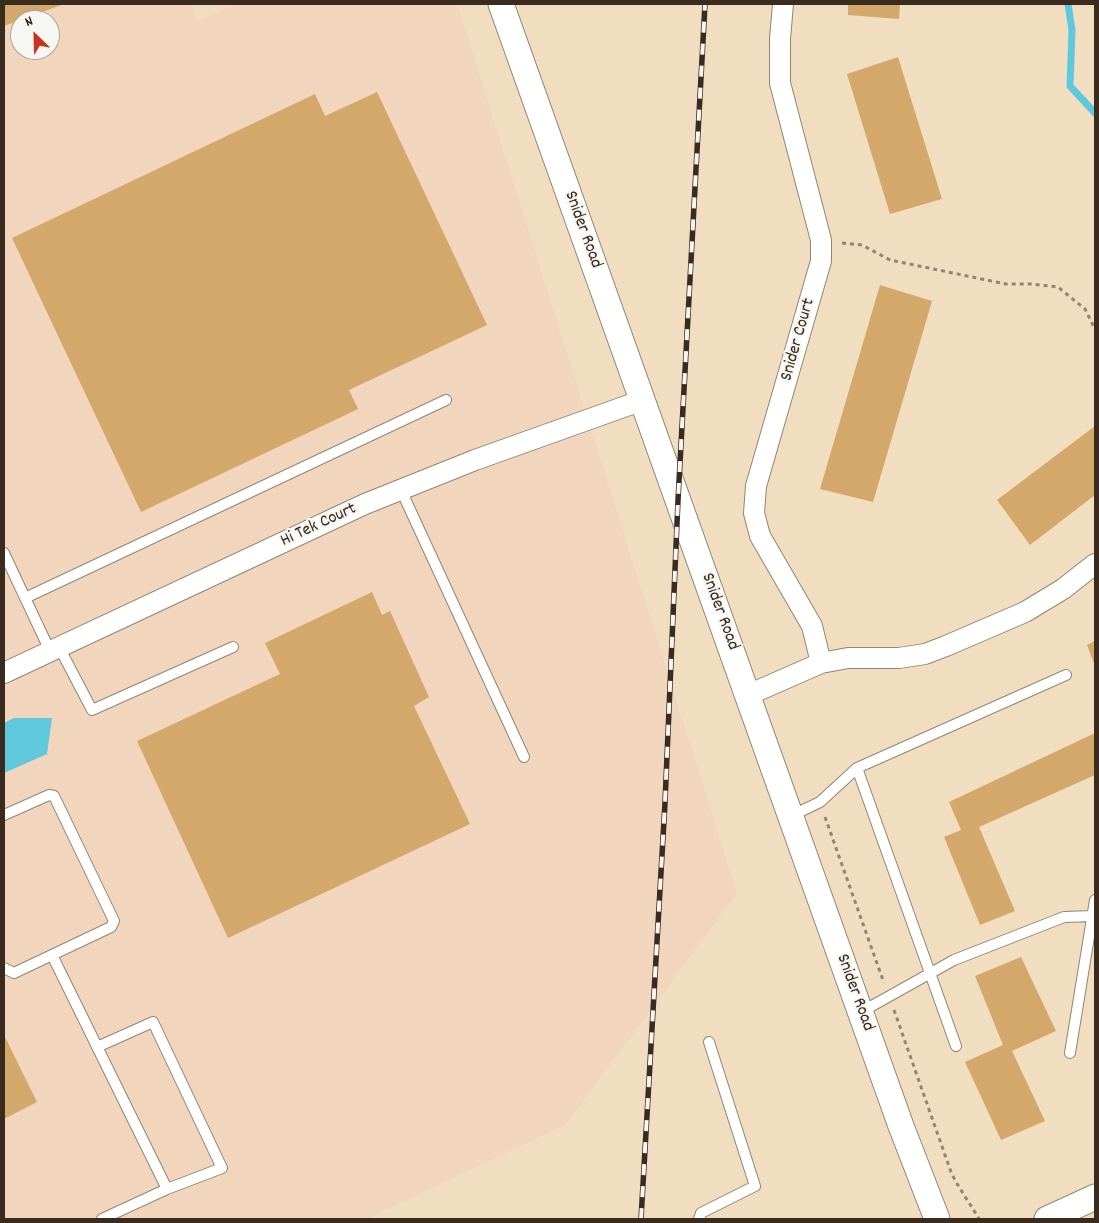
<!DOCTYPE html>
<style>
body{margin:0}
#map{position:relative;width:1099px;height:1223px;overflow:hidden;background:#f1dec0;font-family:Dekko,sans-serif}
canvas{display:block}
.frame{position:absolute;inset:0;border:5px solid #3b2a1e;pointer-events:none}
.north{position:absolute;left:10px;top:10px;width:50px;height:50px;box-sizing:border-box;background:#f6f6f2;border:1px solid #aba49d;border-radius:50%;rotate:336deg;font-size:14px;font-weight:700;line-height:20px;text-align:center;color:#3b2a1e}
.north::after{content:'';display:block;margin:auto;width:18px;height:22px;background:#c8321e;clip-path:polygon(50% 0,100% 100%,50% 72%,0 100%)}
</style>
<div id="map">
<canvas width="1099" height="1223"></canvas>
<div class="frame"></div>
<div class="north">N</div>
</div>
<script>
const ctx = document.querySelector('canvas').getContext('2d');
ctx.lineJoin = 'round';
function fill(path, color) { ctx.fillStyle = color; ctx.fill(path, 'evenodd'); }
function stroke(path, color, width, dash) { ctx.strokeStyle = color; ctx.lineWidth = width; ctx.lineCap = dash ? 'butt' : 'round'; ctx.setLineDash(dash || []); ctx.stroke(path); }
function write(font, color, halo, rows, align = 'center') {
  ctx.font = font + ' Dekko,sans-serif'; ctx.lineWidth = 4.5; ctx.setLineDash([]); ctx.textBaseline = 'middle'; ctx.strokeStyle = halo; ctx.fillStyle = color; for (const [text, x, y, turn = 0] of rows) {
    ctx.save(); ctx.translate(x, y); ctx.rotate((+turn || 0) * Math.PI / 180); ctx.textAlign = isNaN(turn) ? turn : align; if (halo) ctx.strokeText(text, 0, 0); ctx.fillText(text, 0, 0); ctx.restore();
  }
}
fill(new Path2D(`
 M 4,4 L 191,4 L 197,20 L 238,4 L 457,4 L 737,894 L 565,1125 L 367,1219 L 4,1219 ZM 20,20 L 50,20 L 50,50 L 20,50 Z`), '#f1d5bd');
fill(new Path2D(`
 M 14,718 L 52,718 L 47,754 L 4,773 L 4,723 Z`), '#60c8dd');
stroke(new Path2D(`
 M 1068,4 L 1072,30 L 1070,86 L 1095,113`), '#60c8dd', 7);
fill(new Path2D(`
 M 4,4 L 64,4 L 4,26 Z
 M 848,4 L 900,4 L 899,19 L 848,15 Z
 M 898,57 L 942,199 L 890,214 L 847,74 Z
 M 377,92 L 487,325 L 349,390 L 358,409 L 141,512 L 12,238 L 315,94 L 325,116 Z
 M 880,285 L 932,301 L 873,502 L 820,489 Z
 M 1095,426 L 1095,495 L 1030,545 L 997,500 Z
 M 372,592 L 382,615 L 390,611 L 429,697 L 414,706 L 470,824 L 228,938 L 137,741 L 280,674 L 265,643 Z
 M 1095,641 L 1095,666 L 1087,645 Z
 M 1095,733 L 1095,775 L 979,827 L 1015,911 L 980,925 L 944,837 L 961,830 L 949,802 Z
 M 1021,957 L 1056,1031 L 1012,1051 L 1045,1121 L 1001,1140 L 965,1062 L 1003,1045 L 975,976 Z
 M 4,1035 L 37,1102 L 4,1119 Z`), '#d4a76a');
const service = new Path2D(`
 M 401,490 L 524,757
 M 4,553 L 50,651
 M 25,598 L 446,400
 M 59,647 L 92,710 L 233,647
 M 857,768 L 956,1046
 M 4,815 L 49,795 L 54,796 L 114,921 L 111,927 L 14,973 L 4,968
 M 791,816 L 820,802 L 857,768 L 1066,675
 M 52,955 L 167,1189 L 102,1219
 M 861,1012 L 954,960 L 1064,917 L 1093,916
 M 97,1047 L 153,1022 L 222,1168 L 167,1189
 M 1070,1053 L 1095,900
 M 699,1219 L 701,1213 L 755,1186 L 709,1042`);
const minor = new Path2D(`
 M 783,4 L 780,39 L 780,83 L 821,240 L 821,261 L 756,486 L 754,513 L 760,536 L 812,626 L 821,663
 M 4,673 L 365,504 L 475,460 L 643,400
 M 748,695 L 821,663 L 848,658 L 899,658 L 925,654 L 946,646 L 1025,612 L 1063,589 L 1095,564`);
const tertiary = new Path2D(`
 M 501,4 L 901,1126 L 937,1219
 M 1047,1219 L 1095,1197`);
stroke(service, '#96846f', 12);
stroke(minor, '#96846f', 22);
stroke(tertiary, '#96846f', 27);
stroke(new Path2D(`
 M 842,243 L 862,245 L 890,260 L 1006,284 L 1031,284 L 1058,287 L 1085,309 L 1095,329
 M 825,817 L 884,983
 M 894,1010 L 951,1172 C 959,1189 970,1203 979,1219`), '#96846f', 3, [4, 4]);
stroke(service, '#fff', 10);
stroke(minor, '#fff', 20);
stroke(tertiary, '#fff', 25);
const rail = new Path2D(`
 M 641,1219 L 665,803 L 678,500 L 705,4`);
stroke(rail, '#3b2a1e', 5.5);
stroke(rail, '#f6f6f2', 4, [11]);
write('18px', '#3b2a1e', '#f6f6f2', [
 ["Snider Road",582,230,70],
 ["Snider Court",799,340,-74],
 ["Hi Tek Court",319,526,-25],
 ["Snider Road",719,612,70],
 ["Snider Road",854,993,70]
]);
</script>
